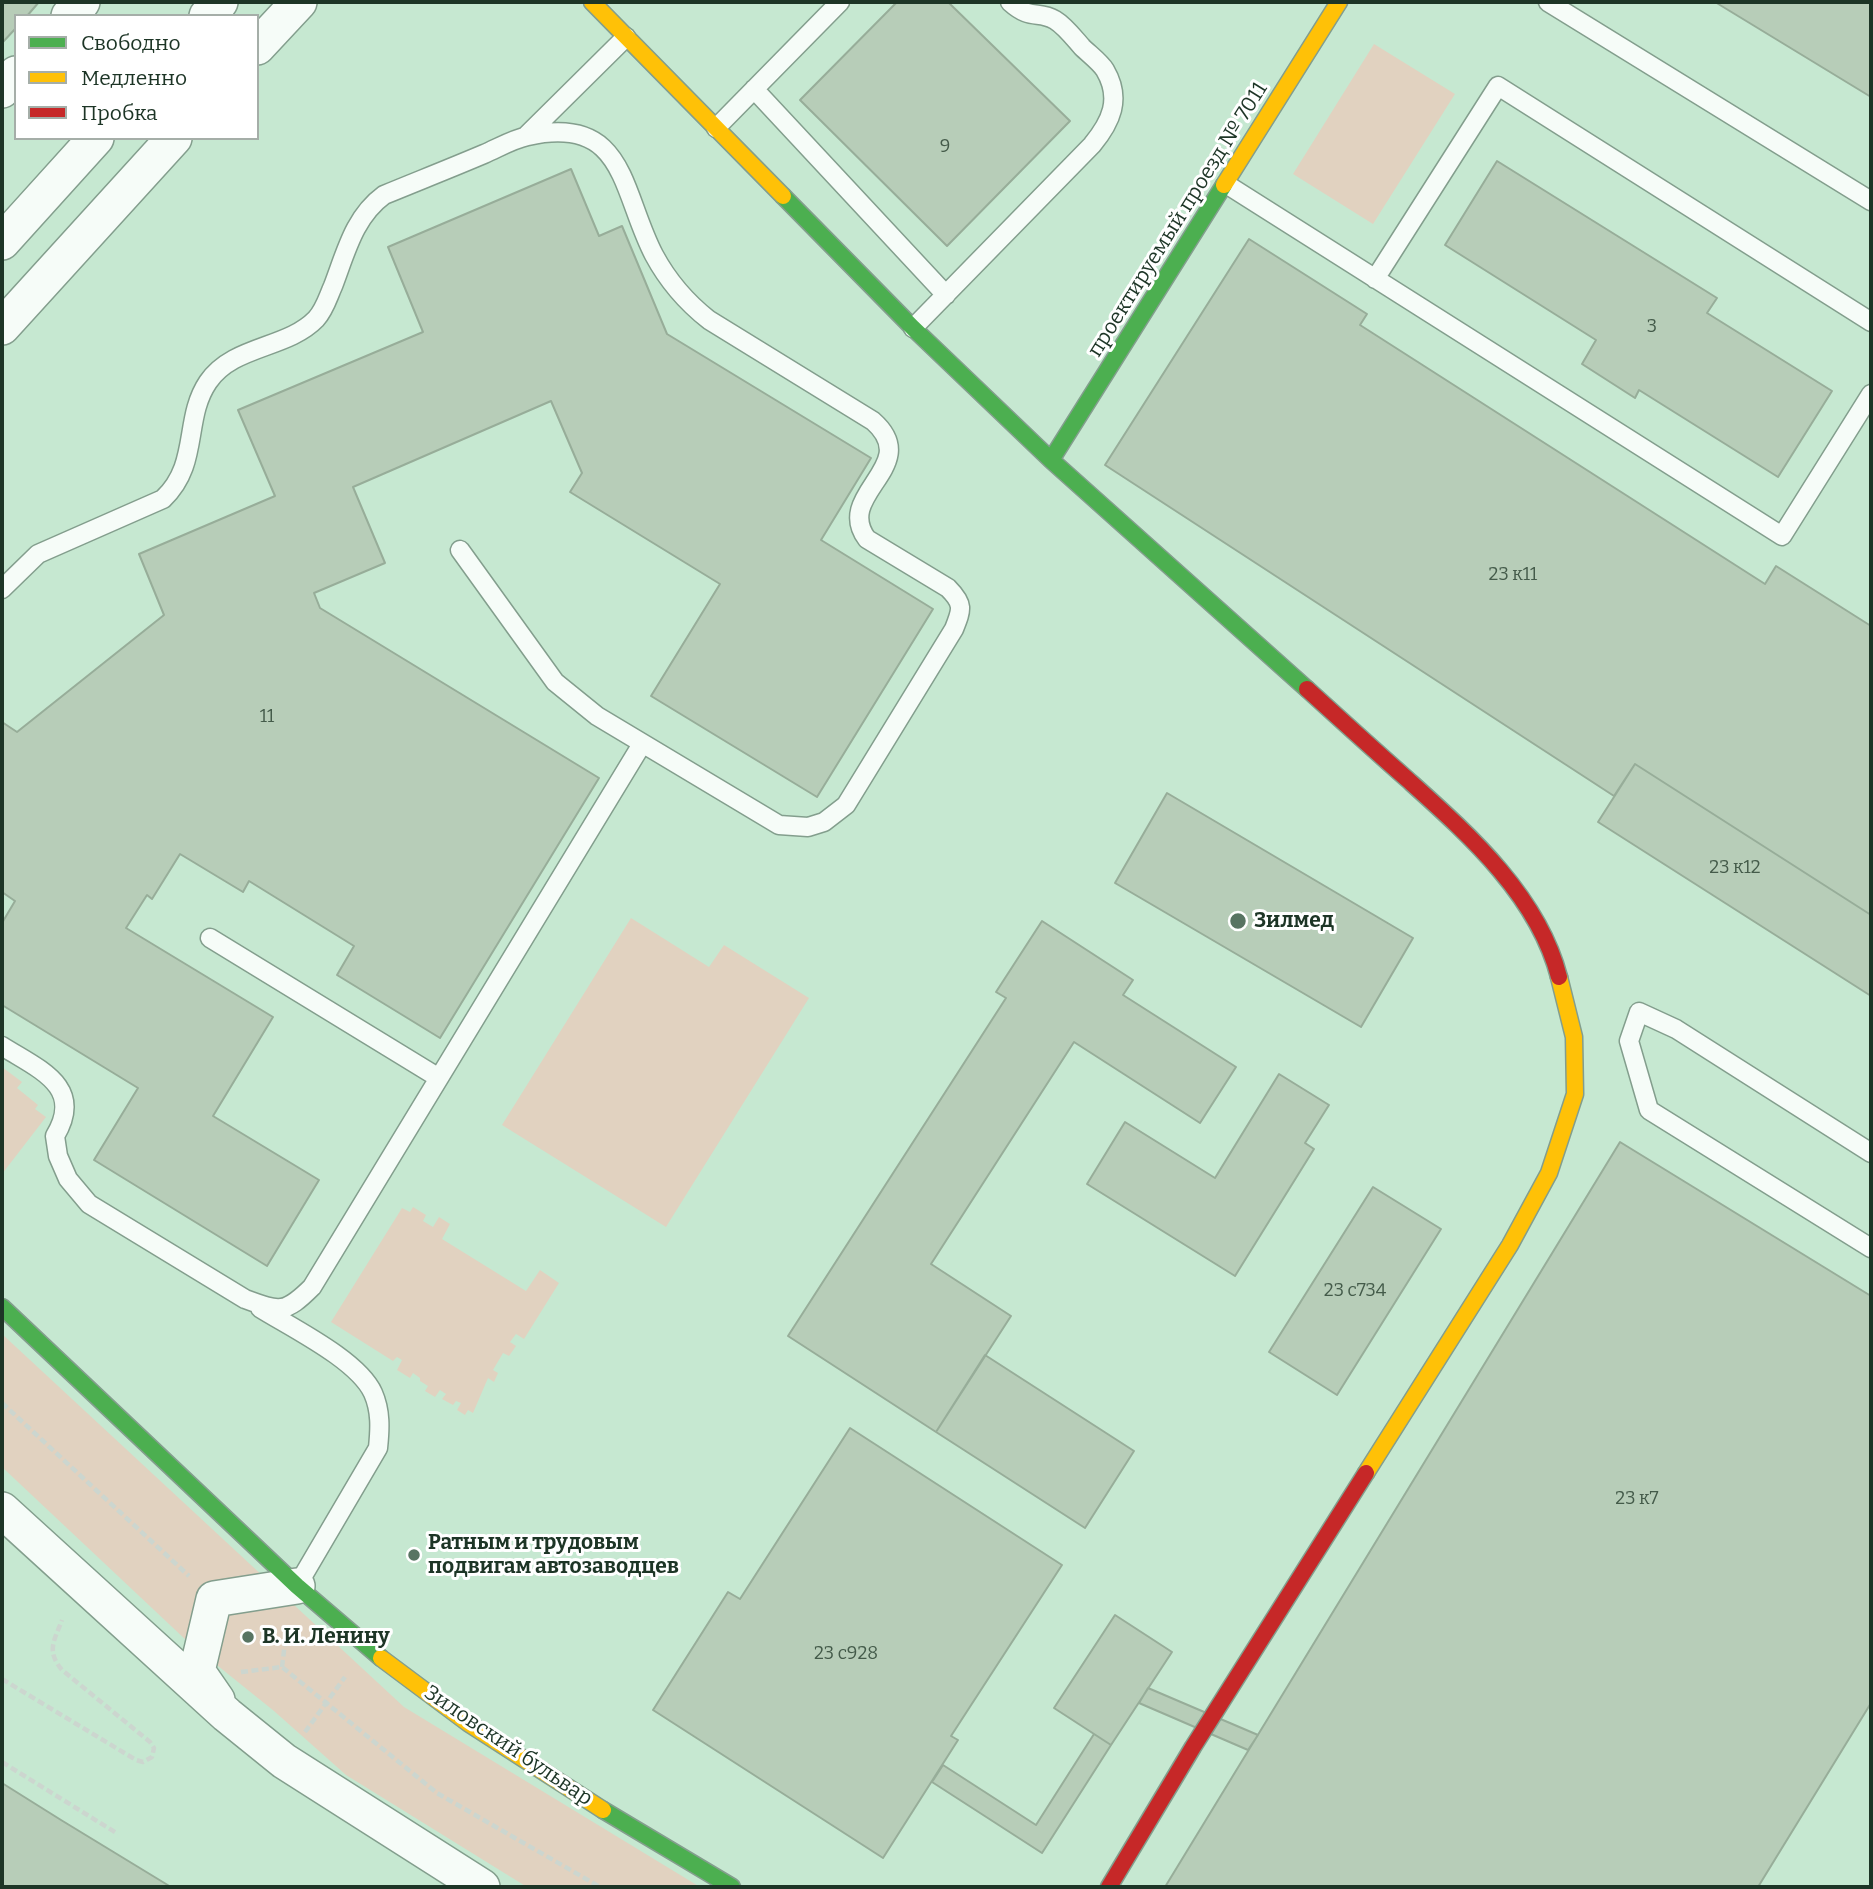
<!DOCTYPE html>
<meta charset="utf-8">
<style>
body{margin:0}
#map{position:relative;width:1873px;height:1889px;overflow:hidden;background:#c6e8d1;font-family:Bitter,serif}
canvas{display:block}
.frame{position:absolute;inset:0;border:4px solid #1d3526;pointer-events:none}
.legend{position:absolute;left:14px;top:14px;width:245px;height:126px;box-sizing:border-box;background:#fff;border:2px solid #a5aea8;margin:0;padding:9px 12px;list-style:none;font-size:21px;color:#1d3526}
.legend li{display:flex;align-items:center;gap:14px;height:35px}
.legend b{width:35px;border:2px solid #a5aea8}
</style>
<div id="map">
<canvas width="1873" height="1889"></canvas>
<div class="frame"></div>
<ul class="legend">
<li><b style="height:9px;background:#4caf50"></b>Свободно</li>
<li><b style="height:9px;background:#ffc107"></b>Медленно</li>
<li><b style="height:9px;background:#c62828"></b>Пробка</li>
</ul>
</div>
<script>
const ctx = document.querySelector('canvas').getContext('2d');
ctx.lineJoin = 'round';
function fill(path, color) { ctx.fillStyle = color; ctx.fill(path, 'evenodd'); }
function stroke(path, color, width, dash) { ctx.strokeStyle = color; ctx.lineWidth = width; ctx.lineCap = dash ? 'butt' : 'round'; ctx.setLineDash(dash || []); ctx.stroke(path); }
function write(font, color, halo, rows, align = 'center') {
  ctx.font = font + ' Bitter,serif'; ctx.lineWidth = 6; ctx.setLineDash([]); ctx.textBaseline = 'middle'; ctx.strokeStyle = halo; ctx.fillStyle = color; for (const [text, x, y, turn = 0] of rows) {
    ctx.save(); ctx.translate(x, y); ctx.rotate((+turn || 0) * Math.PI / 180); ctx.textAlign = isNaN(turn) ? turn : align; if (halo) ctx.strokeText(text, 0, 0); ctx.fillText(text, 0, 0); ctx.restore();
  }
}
fill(new Path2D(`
 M 1374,44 L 1455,94 L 1373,224 L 1293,174 Z
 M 631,918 L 709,967 L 724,945 L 809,998 L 666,1227 L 502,1125 Z
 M 2,1067 L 22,1082 L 17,1088 L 38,1105 L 35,1109 L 46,1117 L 2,1174 Z
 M 413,1207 L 426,1215 L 423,1221 L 433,1227 L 439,1217 L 450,1224 L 442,1239 L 526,1291 L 540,1270 L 559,1283 L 524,1339 L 516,1334 L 510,1342 L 516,1346 L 509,1356 L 503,1353 L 493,1370 L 498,1373 L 494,1382 L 488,1378 L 473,1413 L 468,1410 L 465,1415 L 457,1410 L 461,1403 L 456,1401 L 453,1405 L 442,1399 L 446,1394 L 440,1390 L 435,1397 L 425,1391 L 428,1386 L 420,1381 L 420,1378 L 413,1373 L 410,1378 L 397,1370 L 402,1360 L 397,1357 L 393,1361 L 331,1322 L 402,1208 L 410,1212 Z
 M 2,1334 L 404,1707 L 700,1887 L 527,1887 L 346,1775 L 274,1711 L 187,1641 L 2,1467 Z`), '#e1d2c0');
const building = new Path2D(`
 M 2,2 L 39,2 L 27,16 L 16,16 L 16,28 L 2,43 Z
 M 897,2 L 948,2 L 1070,121 L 947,246 L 800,100 Z
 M 1715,2 L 1871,2 L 1871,97 Z
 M 1497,161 L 1717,298 L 1707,313 L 1832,391 L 1778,477 L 1639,390 L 1635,398 L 1582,364 L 1596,340 L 1445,245 Z
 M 571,169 L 599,236 L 622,226 L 667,334 L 871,458 L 821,540 L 933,609 L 817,797 L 651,696 L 720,584 L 570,492 L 582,473 L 551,401 L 353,487 L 385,563 L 314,593 L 320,608 L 599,778 L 440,1038 L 337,975 L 354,946 L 249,881 L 243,892 L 180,854 L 152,899 L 147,895 L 126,928 L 273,1017 L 213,1116 L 319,1180 L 267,1266 L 94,1160 L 138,1088 L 2,1005 L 2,923 L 15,901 L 2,892 L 2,722 L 17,732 L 164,615 L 139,554 L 275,496 L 238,410 L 423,332 L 388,247 Z
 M 1249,239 L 1367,314 L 1360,325 L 1765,584 L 1776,566 L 1871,626 L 1871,915 L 1635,764 L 1614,796 L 1105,465 Z
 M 1635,764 L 1871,915 L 1871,996 L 1598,822 Z
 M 1167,793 L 1413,938 L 1361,1027 L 1115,883 Z
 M 1042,921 L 1133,980 L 1123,995 L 1236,1067 L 1200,1123 L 1074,1042 L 931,1264 L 1011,1316 L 936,1432 L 788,1336 L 1006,998 L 996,992 Z
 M 1279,1074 L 1329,1105 L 1305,1143 L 1314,1149 L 1235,1276 L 1087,1184 L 1125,1122 L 1215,1178 Z
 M 1620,1142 L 1871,1296 L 1871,1703 L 1758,1887 L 1165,1887 Z
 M 1373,1187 L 1441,1229 L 1337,1395 L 1269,1352 Z
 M 985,1355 L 1134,1451 L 1085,1528 L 936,1432 Z
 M 850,1428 L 1062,1565 L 951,1736 L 958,1740 L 883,1858 L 653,1710 L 728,1592 L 740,1599 Z
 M 1115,1615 L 1172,1652 L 1111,1745 L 1054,1708 Z
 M 1148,1688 L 1258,1735 L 1248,1750 L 1139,1703 Z
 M 1094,1734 L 1111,1745 L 1042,1853 L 932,1782 L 943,1765 L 1036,1825 Z
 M 2,1783 L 61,1820 L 171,1887 L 2,1887 Z`);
fill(building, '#b7cdb8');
stroke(building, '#97ad99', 2);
const lane = new Path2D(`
 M 1548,2 L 1871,201
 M 754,89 L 946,295
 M 716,128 L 840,2
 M 526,136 L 626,37
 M 1226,184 L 1782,536 L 1871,394
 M 1375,279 L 1498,86 L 1871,322
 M 913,328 L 1092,145 C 1111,122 1122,99 1105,70 C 1100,62 1089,54 1082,47 C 1074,38 1065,26 1055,20 C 1038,10 1031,21 1010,2
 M 2,589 L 38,554 L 163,499 C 200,464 183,419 208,382 C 233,345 287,349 316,319 C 325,309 328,297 333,286 C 346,252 354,217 384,195 C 418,181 451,168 484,154 C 498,148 513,139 528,136 C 626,114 621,192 654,255 C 668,281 686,302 709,320 L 873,421 C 924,466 833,494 867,539 L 948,588 C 964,604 962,609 954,629 L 846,805 L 824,822 L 808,827 L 779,825 L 597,716 L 555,682 L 460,550
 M 210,938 L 439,1078 L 642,744
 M 2,1046 C 38,1069 85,1086 55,1136 L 58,1156 L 68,1179 L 89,1204 L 245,1299 C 280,1312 285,1314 312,1287 L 439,1078
 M 1871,1153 L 1676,1029 L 1639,1012 L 1629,1041 L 1649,1110 L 1871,1248
 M 260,1308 C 292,1328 358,1360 373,1393 C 381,1411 380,1429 378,1448 L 297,1586`);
const street = new Path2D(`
 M 69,16 L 82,2
 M 207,16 L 220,2
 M 257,47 L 299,2
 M 2,90 L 16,74
 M 2,242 L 96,138
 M 2,327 L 174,138
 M 2,1510 L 227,1715 L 284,1761 L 482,1887
 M 217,1700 L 197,1671 L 214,1599 L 297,1586`);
const fast = new Path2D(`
 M 783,196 L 913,328 L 1051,460 L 1307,689
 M 1051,460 L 1224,185
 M 2,1307 L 297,1586 L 381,1658
 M 603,1810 L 732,1887`);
const slow = new Path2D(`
 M 592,2 L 783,196
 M 1224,185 L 1339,2
 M 1366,1473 L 1510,1245 L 1549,1173 L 1575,1094 L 1574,1037 L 1559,977
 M 381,1658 L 468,1723 L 603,1810`);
const jam = new Path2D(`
 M 1307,689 C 1340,719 1373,749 1407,779 C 1467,833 1538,895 1559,977
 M 1109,1887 L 1193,1747 L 1366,1473`);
stroke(lane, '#839e8d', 21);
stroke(street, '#839e8d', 38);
stroke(fast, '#839e8d', 19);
stroke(slow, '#839e8d', 19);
stroke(jam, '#839e8d', 19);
stroke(new Path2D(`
 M 2,1403 L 189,1576
 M 282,1667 L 287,1627
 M 241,1672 L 282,1667 L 437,1793 L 600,1887
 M 2,1679 L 136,1760 L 143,1762 L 152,1757 L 154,1748 L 150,1742 L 62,1670 C 46,1651 54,1641 62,1620
 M 305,1732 L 345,1677
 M 2,1762 L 118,1834`), '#ccd6cf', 4.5, [7, 3.5]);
stroke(lane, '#f6fcf8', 18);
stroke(street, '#f6fcf8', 35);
stroke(fast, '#4caf50', 16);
stroke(slow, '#ffc107', 16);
stroke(jam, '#c62828', 16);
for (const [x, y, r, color] of [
 [1238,921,9,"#587462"],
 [414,1555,7,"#587462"],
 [248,1637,7,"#587462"]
]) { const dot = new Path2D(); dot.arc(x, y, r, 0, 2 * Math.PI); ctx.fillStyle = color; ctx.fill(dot); stroke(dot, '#fff', 2.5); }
write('18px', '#445b4a', null, [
 ["9",945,147],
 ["3",1652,327],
 ["23 к11",1513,575],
 ["11",267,717],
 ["23 к12",1735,868],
 ["23 с734",1355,1291],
 ["23 к7",1637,1499],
 ["23 с928",846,1654]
]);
write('21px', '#1d3526', '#fff', [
 ["проектируемый проезд № 7011",1178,220,-58],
 ["Зиловский бульвар",508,1746,34]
]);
write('bold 21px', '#1d3526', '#fff', [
 ["Зилмед",1254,921],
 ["Ратным и трудовым",428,1543],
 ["подвигам автозаводцев",428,1567],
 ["В. И. Ленину",262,1637]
], 'left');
</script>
